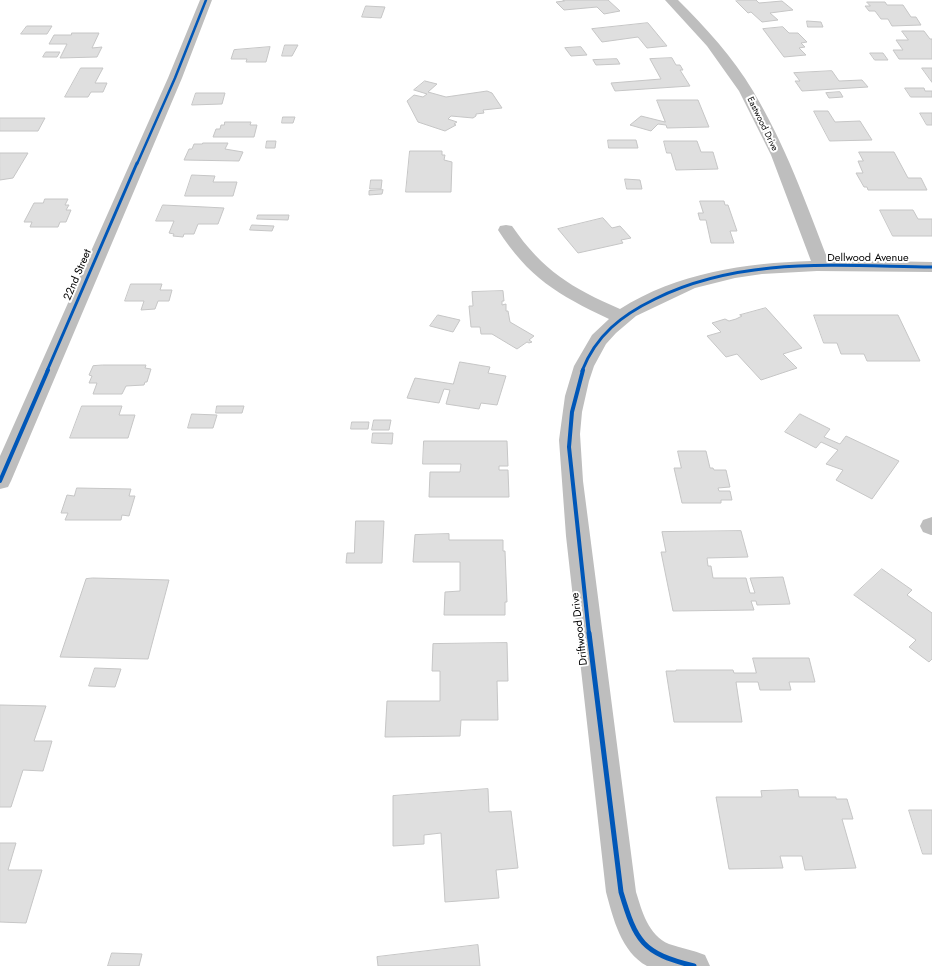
<!DOCTYPE html>
<style>
body{margin:0}
canvas{display:block;background:#fff}
</style>
<canvas width="932" height="966"></canvas>
<script>
const ctx = document.querySelector('canvas').getContext('2d');
ctx.lineJoin = 'round';
function fill(path, color) { ctx.fillStyle = color; ctx.fill(path, 'evenodd'); }
function stroke(path, color, width, dash) { ctx.strokeStyle = color; ctx.lineWidth = width; ctx.lineCap = dash ? 'butt' : 'round'; ctx.setLineDash(dash || []); ctx.stroke(path); }
function write(font, color, halo, rows, align = 'center') {
  ctx.font = font + ' Jost,sans-serif'; ctx.lineWidth = 4; ctx.setLineDash([]); ctx.textBaseline = 'middle'; ctx.strokeStyle = halo; ctx.fillStyle = color; for (const [text, x, y, turn = 0] of rows) {
    ctx.save(); ctx.translate(x, y); ctx.rotate((+turn || 0) * Math.PI / 180); ctx.textAlign = isNaN(turn) ? turn : align; if (halo) ctx.strokeText(text, 0, 0); ctx.fillText(text, 0, 0); ctx.restore();
  }
}
const building = new Path2D(`
 M 563,0 L 608,0 L 620,11 L 604,14 L 597,7 L 564,10 L 556,2 L 564,1 Z
 M 737,0 L 756,0 L 759,3 L 782,1 L 793,10 L 770,13 L 778,20 L 762,22 L 751,12 L 748,13 L 736,1 Z
 M 867,2 L 885,2 L 887,5 L 903,5 L 911,17 L 916,17 L 921,25 L 892,26 L 888,19 L 881,19 L 875,11 L 869,11 L 865,6 L 870,6 Z
 M 366,6 L 385,7 L 381,18 L 362,17 Z
 M 807,21 L 821,22 L 823,27 L 808,27 Z
 M 648,23 L 667,46 L 647,48 L 638,37 L 602,42 L 592,29 Z
 M 27,26 L 52,26 L 47,34 L 21,34 Z
 M 783,27 L 789,33 L 798,33 L 807,42 L 801,43 L 805,47 L 799,48 L 806,55 L 784,57 L 763,29 Z
 M 902,31 L 924,31 L 930,39 L 932,39 L 932,59 L 899,59 L 893,50 L 903,50 L 896,40 L 908,40 Z
 M 72,33 L 99,33 L 92,48 L 102,47 L 97,57 L 60,58 L 67,44 L 49,44 L 54,35 L 71,35 Z
 M 285,45 L 298,45 L 292,56 L 282,56 Z
 M 270,47 L 266,62 L 246,62 L 247,59 L 231,59 L 234,50 Z
 M 581,47 L 587,55 L 571,56 L 565,48 Z
 M 46,52 L 60,52 L 57,57 L 43,57 Z
 M 870,53 L 883,53 L 888,60 L 875,60 Z
 M 672,58 L 676,65 L 680,65 L 683,70 L 680,70 L 690,86 L 615,91 L 611,83 L 661,79 L 650,59 Z
 M 617,59 L 620,64 L 596,65 L 593,60 Z
 M 81,68 L 103,68 L 95,83 L 107,83 L 103,92 L 91,92 L 88,97 L 65,97 Z
 M 922,68 L 932,68 L 932,82 Z
 M 832,71 L 839,81 L 862,80 L 868,87 L 802,91 L 795,81 L 800,81 L 794,73 Z
 M 425,81 L 437,84 L 428,92 L 446,97 L 487,91 L 492,93 L 502,108 L 483,110 L 484,113 L 476,114 L 476,116 L 473,118 L 451,116 L 448,119 L 457,122 L 454,124 L 456,125 L 445,131 L 418,122 L 407,101 L 414,95 L 423,97 L 427,94 L 414,90 Z
 M 905,88 L 924,88 L 925,91 L 932,91 L 932,97 L 911,97 Z
 M 840,92 L 843,97 L 829,98 L 826,93 Z
 M 196,93 L 225,93 L 222,104 L 192,105 Z
 M 657,100 L 698,100 L 709,127 L 667,128 L 666,125 L 658,124 L 651,131 L 630,125 L 641,116 L 665,122 Z
 M 814,111 L 828,111 L 835,122 L 860,121 L 872,140 L 830,141 Z
 M 920,113 L 932,113 L 932,125 L 927,125 Z
 M 283,117 L 295,117 L 293,123 L 282,123 Z
 M 0,118 L 45,118 L 38,131 L 0,131 Z
 M 225,122 L 251,122 L 250,125 L 257,125 L 254,137 L 213,137 L 216,129 L 220,129 L 221,125 L 224,125 Z
 M 608,140 L 636,140 L 638,148 L 609,148 Z
 M 267,141 L 276,141 L 275,148 L 266,148 Z
 M 664,141 L 697,141 L 701,152 L 713,152 L 718,169 L 676,170 L 671,153 L 667,153 Z
 M 203,143 L 228,143 L 225,149 L 243,152 L 239,161 L 184,160 L 189,149 L 192,149 L 194,144 L 202,144 Z
 M 410,151 L 442,151 L 442,155 L 445,155 L 444,160 L 452,162 L 451,192 L 406,192 Z
 M 859,152 L 894,152 L 908,178 L 921,178 L 927,190 L 868,190 L 867,187 L 864,187 L 856,173 L 863,173 L 858,161 L 863,161 Z
 M 0,153 L 28,153 L 13,178 L 0,180 Z
 M 192,175 L 215,176 L 213,182 L 237,182 L 233,196 L 185,196 Z
 M 625,179 L 640,180 L 642,189 L 627,189 Z
 M 371,180 L 382,180 L 381,189 L 370,189 Z
 M 383,190 L 382,194 L 369,195 L 369,191 Z
 M 45,199 L 68,199 L 65,205 L 69,205 L 66,210 L 71,210 L 66,222 L 60,222 L 58,227 L 30,227 L 32,222 L 24,222 L 34,203 L 43,203 Z
 M 700,201 L 724,201 L 725,205 L 728,205 L 737,231 L 730,231 L 734,243 L 711,243 L 706,220 L 700,220 L 698,213 L 703,213 Z
 M 163,205 L 205,207 L 224,208 L 218,224 L 198,224 L 194,234 L 184,234 L 183,237 L 173,236 L 174,234 L 169,233 L 174,221 L 156,221 Z
 M 880,210 L 913,210 L 918,219 L 932,219 L 932,236 L 893,236 Z
 M 258,215 L 289,215 L 288,220 L 257,219 Z
 M 603,218 L 612,228 L 620,226 L 631,238 L 621,240 L 623,243 L 578,253 L 558,229 Z
 M 252,225 L 274,226 L 272,231 L 250,230 Z
 M 131,284 L 162,284 L 160,290 L 172,290 L 169,301 L 158,301 L 155,309 L 141,310 L 144,301 L 125,301 Z
 M 503,291 L 504,301 L 502,301 L 502,305 L 506,304 L 506,311 L 508,311 L 510,322 L 534,336 L 529,340 L 532,342 L 529,343 L 527,342 L 517,349 L 492,334 L 481,334 L 480,327 L 471,327 L 469,306 L 473,306 L 472,292 Z
 M 766,308 L 802,348 L 783,354 L 797,368 L 761,380 L 737,354 L 726,357 L 707,336 L 721,332 L 712,323 L 725,319 L 729,321 L 736,319 L 742,316 L 740,315 Z
 M 438,315 L 460,320 L 453,332 L 430,326 Z
 M 814,315 L 898,315 L 920,361 L 867,361 L 864,354 L 841,354 L 837,343 L 824,343 Z
 M 460,362 L 490,367 L 488,373 L 506,376 L 497,405 L 481,403 L 479,409 L 446,404 L 450,390 L 444,389 L 439,403 L 407,398 L 415,378 L 453,384 Z
 M 103,365 L 146,365 L 145,368 L 151,369 L 147,382 L 145,382 L 144,385 L 126,386 L 122,394 L 93,394 L 97,383 L 89,383 L 92,376 L 89,375 L 93,366 Z
 M 82,406 L 122,406 L 119,415 L 135,415 L 128,438 L 70,438 Z
 M 217,406 L 244,406 L 242,413 L 216,413 Z
 M 192,414 L 217,415 L 213,428 L 188,428 Z
 M 800,414 L 830,429 L 824,437 L 840,444 L 846,436 L 899,461 L 872,499 L 836,480 L 843,470 L 826,464 L 838,450 L 821,442 L 816,448 L 785,432 Z
 M 374,420 L 391,420 L 389,430 L 372,430 Z
 M 352,422 L 369,422 L 368,429 L 351,429 Z
 M 373,433 L 393,433 L 392,444 L 372,443 Z
 M 424,441 L 507,441 L 508,466 L 499,466 L 499,470 L 508,470 L 509,497 L 429,497 L 430,472 L 460,472 L 461,464 L 423,464 Z
 M 678,451 L 706,451 L 710,468 L 713,468 L 714,470 L 726,470 L 730,487 L 718,488 L 719,491 L 730,491 L 732,500 L 721,500 L 721,503 L 682,503 L 674,468 L 681,468 Z
 M 77,488 L 131,489 L 129,496 L 135,496 L 129,516 L 122,515 L 121,520 L 65,520 L 68,513 L 61,513 L 67,495 L 74,496 Z
 M 356,521 L 384,521 L 382,563 L 346,563 L 347,553 L 354,553 Z
 M 741,531 L 748,557 L 707,558 L 708,566 L 711,566 L 713,578 L 746,578 L 750,593 L 755,593 L 750,578 L 783,577 L 790,604 L 757,605 L 756,601 L 751,601 L 754,610 L 673,611 L 661,552 L 666,552 L 662,532 Z
 M 449,534 L 449,540 L 503,540 L 503,551 L 505,551 L 507,602 L 505,602 L 505,615 L 444,615 L 445,592 L 460,591 L 460,562 L 413,562 L 415,535 Z
 M 882,569 L 912,590 L 907,595 L 932,613 L 932,659 L 929,662 L 909,647 L 916,640 L 854,595 Z
 M 93,578 L 169,580 L 148,659 L 60,657 L 86,579 Z
 M 507,643 L 508,681 L 497,681 L 498,720 L 461,720 L 460,736 L 385,737 L 387,701 L 440,701 L 440,671 L 432,671 L 433,644 Z
 M 753,658 L 809,658 L 815,682 L 789,682 L 791,690 L 760,690 L 758,682 L 736,682 L 742,722 L 674,722 L 666,671 L 676,671 L 676,670 L 733,670 L 734,673 L 756,673 Z
 M 95,668 L 121,669 L 115,687 L 89,686 Z
 M 0,705 L 46,706 L 34,741 L 52,741 L 43,771 L 23,770 L 11,807 L 0,807 Z
 M 488,789 L 489,812 L 511,811 L 518,868 L 496,870 L 499,898 L 445,902 L 441,833 L 424,835 L 424,844 L 393,846 L 393,796 Z
 M 798,790 L 799,797 L 836,797 L 836,799 L 847,799 L 853,819 L 842,819 L 856,868 L 805,870 L 802,856 L 780,856 L 783,868 L 729,869 L 716,797 L 762,797 L 761,791 Z
 M 909,810 L 932,810 L 932,854 L 923,854 Z
 M 0,843 L 16,843 L 8,870 L 42,870 L 26,923 L 0,922 Z
 M 478,945 L 480,966 L 378,966 L 377,957 Z
 M 112,953 L 142,954 L 139,966 L 108,966 Z`);
fill(building, '#dfdfdf');
stroke(building, '#c6c6c6', 1);
fill(new Path2D(`
 M 200,0 L 212,0 L 182,78 L 11,481 L 8,487 L 0,489 L 0,456 L 168,78 Z
 M 665,0 L 678,0 C 706,28 733,57 753,91 C 785,144 806,203 828,260 L 932,262 L 932,272 L 817,271 L 762,274 L 735,278 L 695,288 L 636,316 L 616,333 L 606,344 L 594,366 L 589,381 L 582,412 L 580,434 L 583,481 L 636,892 C 642,911 648,935 669,944 C 681,948 693,950 705,955 L 710,966 L 647,966 C 621,952 613,918 606,892 L 566,536 L 559,440 L 565,396 L 574,366 L 592,335 L 609,319 C 558,295 528,277 498,230 L 500,226 L 506,225 L 512,226 C 543,271 572,288 620,309 C 677,273 745,263 811,261 L 771,155 L 739,91 L 707,46 Z
 M 932,517 L 932,535 L 931,535 L 923,532 L 920,526 L 923,520 Z`), '#bebebe');
stroke(new Path2D(`
 M 137,164 L 175,78 L 206,0`), '#0057b8', 2.5);
stroke(new Path2D(`
 M 47,371 L 137,163
 M 582,371 C 596,335 622,315 655,299 C 742,256 838,266 932,267`), '#0057b8', 3);
stroke(new Path2D(`
 M 583,370 L 572,412 L 569,447 L 589,634
 M 0,481 L 48,370`), '#0057b8', 4);
stroke(new Path2D(`
 M 589,633 L 621,892 C 636,942 642,953 694,966`), '#0057b8', 5);
write('9px', '#000', '#fff', [
 ["Eastwood Drive",762,124,64]
]);
write('11px', '#000', '#fff', [
 ["Dellwood Avenue",868,258],
 ["22nd Street",78,275,-67],
 ["Driftwood Drive",580,629,-97]
]);
</script>
